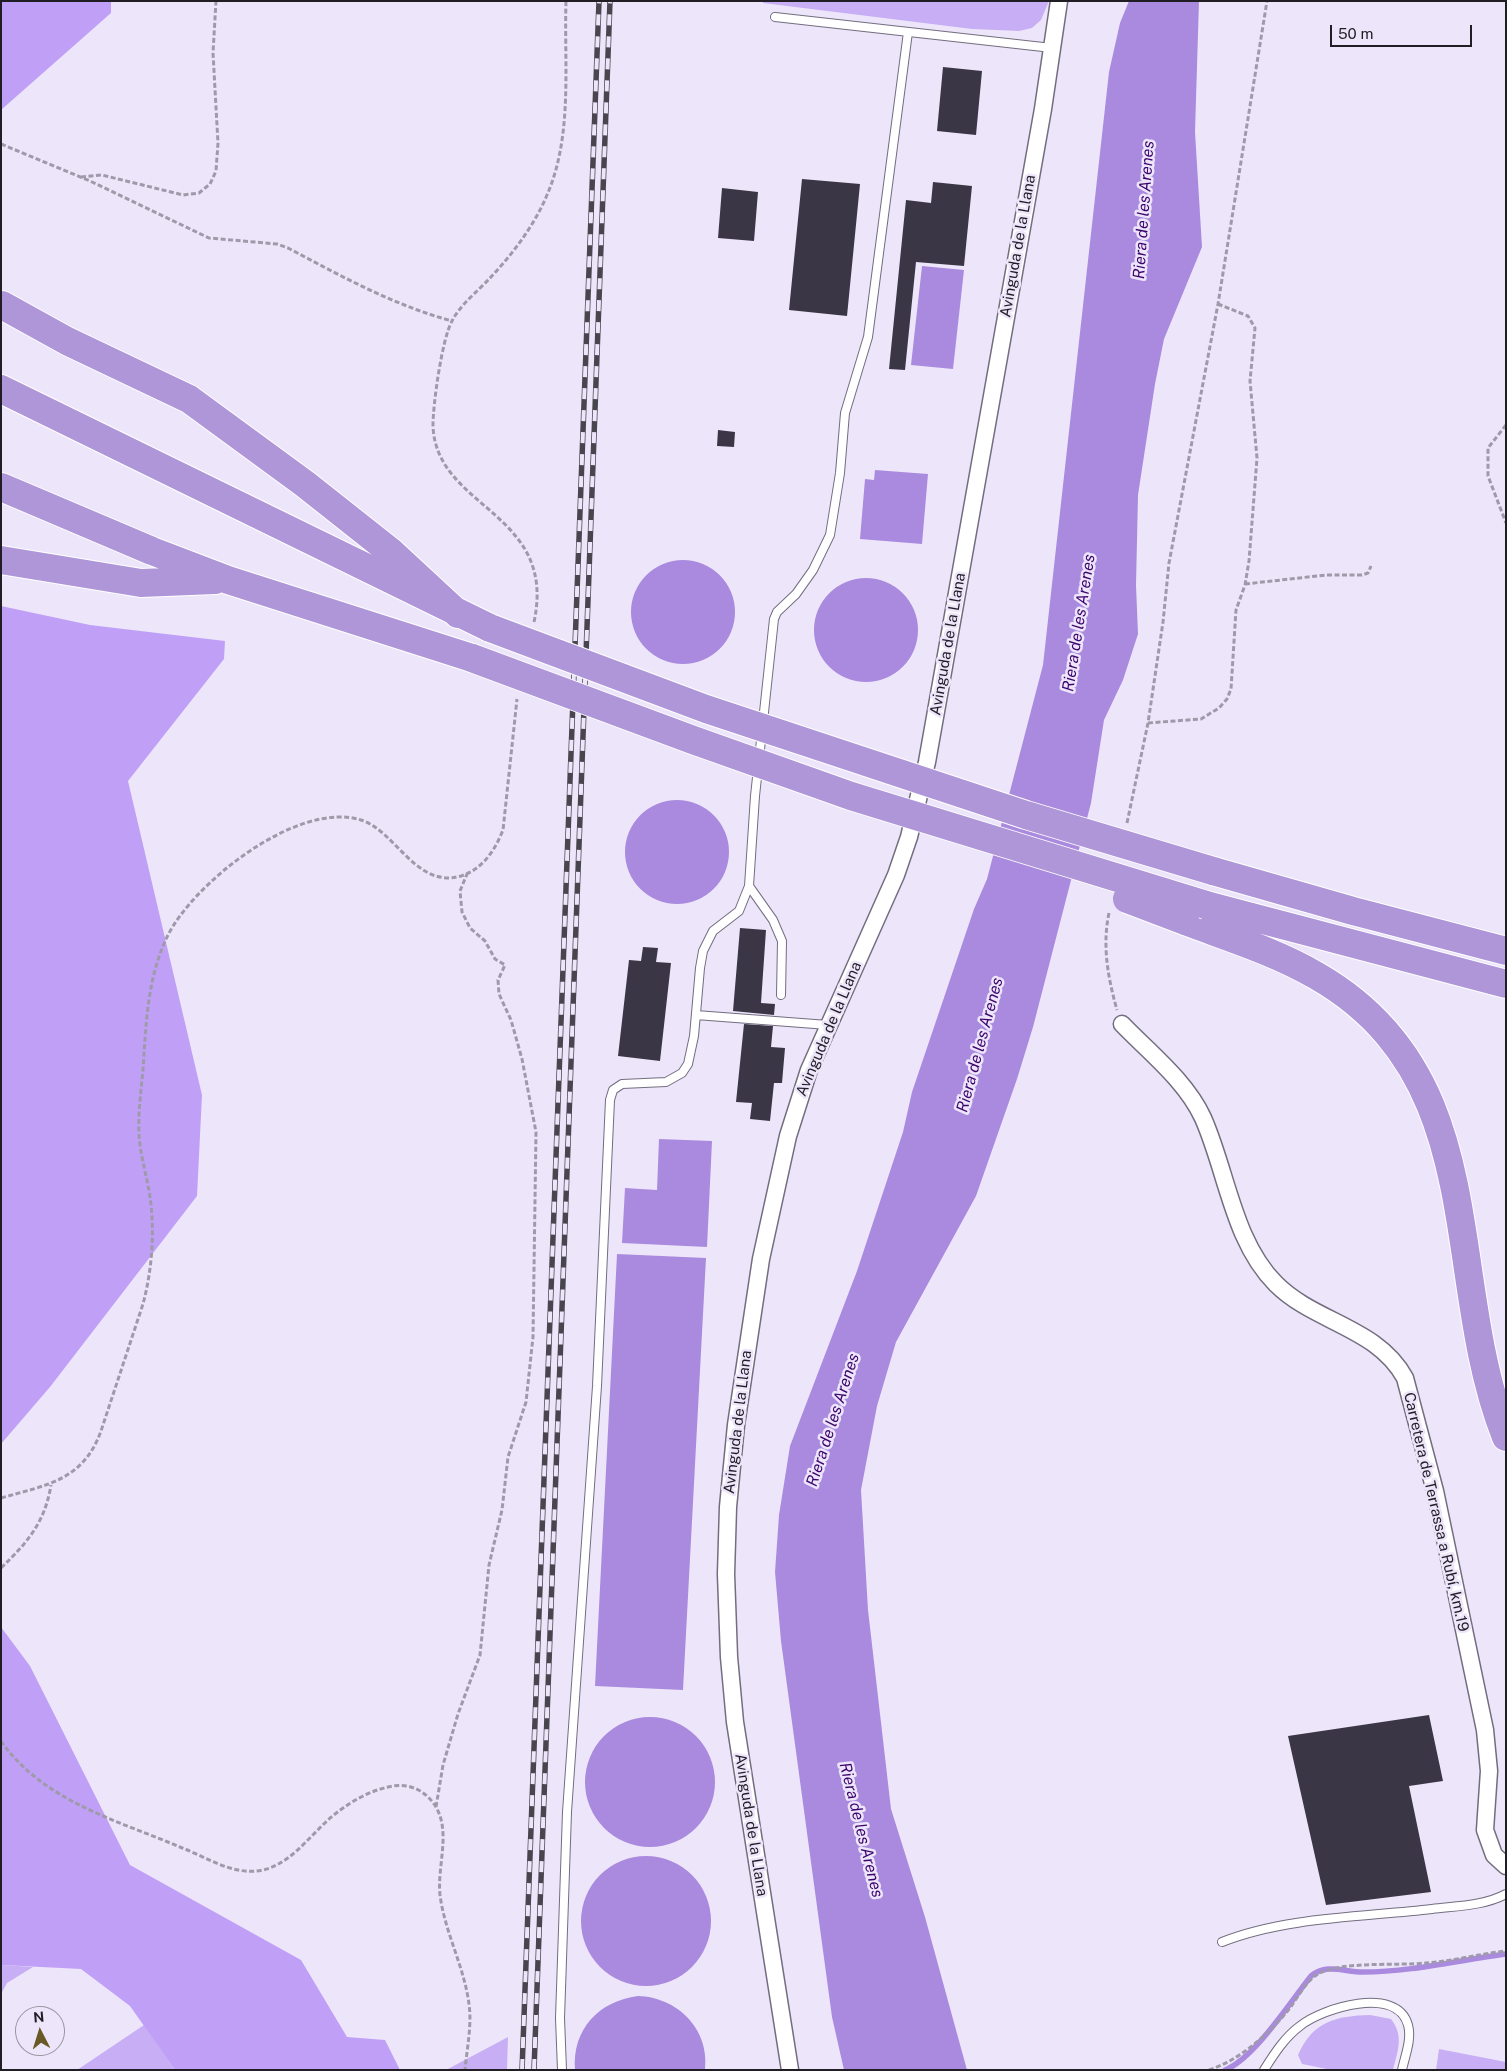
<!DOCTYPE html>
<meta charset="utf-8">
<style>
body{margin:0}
#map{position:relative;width:1507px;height:2071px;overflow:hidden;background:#ede6fb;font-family:"Public Sans",sans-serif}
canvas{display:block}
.frame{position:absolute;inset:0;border:2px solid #201d25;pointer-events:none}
.north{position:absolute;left:15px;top:2006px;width:50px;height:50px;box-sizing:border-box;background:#ede6fb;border:1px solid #9b96a5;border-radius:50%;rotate:355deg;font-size:14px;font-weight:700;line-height:20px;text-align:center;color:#201d25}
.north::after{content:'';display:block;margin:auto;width:18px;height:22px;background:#6a5927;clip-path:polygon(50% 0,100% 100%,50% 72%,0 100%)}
.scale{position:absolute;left:1330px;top:25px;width:142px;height:22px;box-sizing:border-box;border:2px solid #201d25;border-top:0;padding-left:6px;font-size:15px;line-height:18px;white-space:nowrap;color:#201d25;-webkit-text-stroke:4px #ede6fb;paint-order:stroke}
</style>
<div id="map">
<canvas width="1507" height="2071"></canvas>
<div class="frame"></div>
<div class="north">N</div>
<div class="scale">50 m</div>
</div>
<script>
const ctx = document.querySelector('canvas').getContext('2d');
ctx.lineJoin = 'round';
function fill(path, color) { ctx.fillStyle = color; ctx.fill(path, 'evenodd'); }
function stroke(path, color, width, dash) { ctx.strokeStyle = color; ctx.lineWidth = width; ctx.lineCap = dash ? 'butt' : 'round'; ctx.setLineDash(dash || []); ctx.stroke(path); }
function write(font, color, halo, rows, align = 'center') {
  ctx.font = font + ' "Public Sans",sans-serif'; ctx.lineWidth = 5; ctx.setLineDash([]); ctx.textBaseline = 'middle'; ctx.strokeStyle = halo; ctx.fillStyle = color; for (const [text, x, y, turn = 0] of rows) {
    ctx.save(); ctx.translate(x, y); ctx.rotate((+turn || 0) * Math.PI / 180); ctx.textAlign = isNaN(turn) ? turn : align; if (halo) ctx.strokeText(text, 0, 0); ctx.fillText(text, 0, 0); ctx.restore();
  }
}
fill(new Path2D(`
 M 763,1 L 1049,1 L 1041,20 L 1032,28 L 1019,31 L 972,29 L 763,3 Z
 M 1,1965 L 33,1967 L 7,1983 L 1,1994 Z
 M 1370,2015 L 1391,2019 C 1404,2036 1398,2050 1393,2070 L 1332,2070 L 1302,2064 L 1298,2055 C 1313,2021 1336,2016 1370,2015 Z
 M 144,2025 L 175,2070 L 77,2070 Z
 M 508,2037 L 507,2070 L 446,2070 Z
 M 1439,2049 L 1506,2062 L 1506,2070 L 1436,2070 Z`), '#c8aef5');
fill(new Path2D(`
 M 1,1 L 111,1 L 111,13 L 1,110 Z
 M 1,606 L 90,625 L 225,641 L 224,659 L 128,781 L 202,1095 L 197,1196 L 50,1387 L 1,1444 Z
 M 1,1627 L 30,1666 L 130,1865 L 301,1960 L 347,2037 L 385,2040 L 400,2070 L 175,2070 L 130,2006 L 81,1969 L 1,1965 Z`), '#c0a0f6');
fill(new Path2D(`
 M 1129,1 L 1199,1 L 1195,132 L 1202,247 L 1164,339 L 1155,384 L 1138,495 L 1136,585 L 1138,634 L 1123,680 L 1104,720 L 1091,803 L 1033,1027 L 1017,1079 L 976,1196 L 896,1342 L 877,1406 L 861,1490 L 868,1610 L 891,1809 L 925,1917 L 967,2070 L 844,2070 L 832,2017 L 781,1641 L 775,1572 L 779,1515 L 790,1446 L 857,1271 L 903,1132 L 912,1092 L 974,909 L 987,879 L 1043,665 L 1109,72 L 1120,23 Z
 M 922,266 L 964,270 L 953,369 L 911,365 Z
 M 875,470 L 928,474 L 922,544 L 860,539 L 865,479 L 874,480 Z
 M631 612a52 52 0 1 1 104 0a52 52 0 1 1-104 0Z
 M814 630a52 52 0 1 1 104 0a52 52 0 1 1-104 0Z
 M625 852a52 52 0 1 1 104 0a52 52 0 1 1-104 0Z
 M 659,1139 L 712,1141 L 707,1247 L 622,1243 L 625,1188 L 657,1190 Z
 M 617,1254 L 706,1258 L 683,1690 L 595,1686 Z
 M585 1782a65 65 0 1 1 130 0a65 65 0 1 1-130 0Z
 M581 1921a65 65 0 1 1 130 0a65 65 0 1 1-130 0Z
 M 638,1996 C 677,1997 710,2029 705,2070 L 575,2070 C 572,2029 599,2001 638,1996 Z`), '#aa8ade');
stroke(new Path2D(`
 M 1225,2070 C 1254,2059 1291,2001 1311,1976 C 1327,1963 1344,1972 1363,1972 C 1411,1972 1459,1960 1506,1954`), '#aa8ade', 5.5);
fill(new Path2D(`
 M 943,67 L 982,71 L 976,135 L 937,131 Z
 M 802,179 L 860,184 L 847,316 L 789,310 Z
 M 933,182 L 972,186 L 964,266 L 916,262 L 905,370 L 889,369 L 906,200 L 931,203 Z
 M 722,188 L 758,192 L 754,241 L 718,238 Z
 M 718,430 L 735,432 L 734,447 L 717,446 Z
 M 740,928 L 766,930 L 761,1003 L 775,1004 L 774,1015 L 733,1011 Z
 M 643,947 L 658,948 L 656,962 L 671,963 L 660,1061 L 618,1056 L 629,960 L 641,961 Z
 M 744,1024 L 773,1026 L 771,1047 L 785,1048 L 782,1083 L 774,1083 L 770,1121 L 750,1119 L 752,1103 L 736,1102 Z
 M 1429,1715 L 1443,1781 L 1409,1786 L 1431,1892 L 1326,1905 L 1288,1736 Z`), '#3b3646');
const lane = new Path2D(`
 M 775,17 L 1052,48
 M 749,886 L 773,920 L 782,941 L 781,995
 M 696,1015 L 828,1025
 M 1222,1942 C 1285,1917 1364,1917 1432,1909 C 1455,1906 1484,1906 1506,1894
 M 562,2070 L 560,2018 L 567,1812 L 597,1386 L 610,1100 L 613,1090 L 622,1084 L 666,1082 L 682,1073 L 688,1064 L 694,1036 L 700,968 L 703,951 L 713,931 L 739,911 L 749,886 L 755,796 L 774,619 L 777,612 L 796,594 L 813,570 L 830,535 L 840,473 L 845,413 L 868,337 L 908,32
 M 1264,2070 C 1274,2054 1285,2037 1300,2026 C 1322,2008 1397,1985 1408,2025 C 1412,2039 1405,2056 1402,2070`);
const street = new Path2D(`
 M 1122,1024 C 1150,1053 1186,1081 1203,1118 C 1227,1172 1233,1241 1276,1284 C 1315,1323 1377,1327 1405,1378 L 1435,1491 L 1485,1730 L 1489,1771 L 1485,1830 L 1494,1855 L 1506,1866
 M 790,2070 L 735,1722 L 729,1657 L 726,1574 L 728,1507 L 736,1425 L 761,1259 L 788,1136 L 809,1070 L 896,875 L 909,837 L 927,762 L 1043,109 L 1059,1`);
const highway = new Path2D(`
 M 2,305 L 67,341 L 189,399 L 305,484 L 391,552 L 458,614
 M 1,389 L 490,628
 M 1,487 L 152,551 L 228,580 L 472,658
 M 1,560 L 141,583 L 215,580
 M 1213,871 L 1353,911 L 1506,951
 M 1206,905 L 1506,984
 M 1185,921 C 1230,938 1276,952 1317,976 C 1494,1078 1442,1276 1506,1437`);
stroke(lane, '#736d7f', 10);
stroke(street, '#736d7f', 19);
stroke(highway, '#fff', 30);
stroke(new Path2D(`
 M 1,144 L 90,181 L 209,238 L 277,244 L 288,248 C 341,276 393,305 452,321
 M 81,177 L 102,175 L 183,195 L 199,193 L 210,184 L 216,171 L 218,143 L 213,53 L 216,1
 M 1506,425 L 1488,448 L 1488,476 L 1506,523
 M 1245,584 L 1326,575 L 1362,575 L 1368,573 L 1371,566
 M 534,622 C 558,511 435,509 433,425 C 433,404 442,339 452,321 C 460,305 477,292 489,279 C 512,255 534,226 547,195 C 573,135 564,66 566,1
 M 1148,723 L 1201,719 L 1219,708 L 1227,699 L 1231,689 L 1236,610 L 1245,585 L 1249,561 L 1257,458 L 1250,381 L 1255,328 L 1248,316 L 1218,304
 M 1127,823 L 1148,723 L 1163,622 L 1169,563 L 1218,304 L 1267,1
 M 1109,913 C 1102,946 1108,978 1117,1010
 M 1,1498 C 46,1485 83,1481 101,1431 L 143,1304 C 152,1270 155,1232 150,1197 C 147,1176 140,1155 139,1134 C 138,1113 141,1091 143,1070 C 146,1025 147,979 167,937 C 193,883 298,800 361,820 C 396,831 416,889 461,876 C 483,869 495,850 503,830 L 517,699
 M 1,1568 C 28,1542 45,1522 51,1485
 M 1,1741 C 43,1801 116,1820 180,1847 C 204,1856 230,1874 257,1871 C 287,1868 308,1838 328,1820 C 346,1804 369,1790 393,1786 C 411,1783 427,1792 436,1807 C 451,1833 437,1866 440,1895 C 445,1933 464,1966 469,2004 C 472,2025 467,2048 465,2070
 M 436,1807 L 443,1765 L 458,1714 L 480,1655 L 489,1565 L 502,1510 L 508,1457 L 526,1402 L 533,1337 L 536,1132 L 522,1059 L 511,1020 L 499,994 L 498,980 L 505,965 L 495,959 L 485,941 L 470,928 L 462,912 L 460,891 L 467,874
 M 1209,2070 C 1240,2060 1270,2033 1290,2008 C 1298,1997 1307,1979 1320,1973 C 1346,1961 1396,1966 1426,1963 C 1453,1961 1479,1954 1506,1951`), '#9f9aaa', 3, [5, 2.5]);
stroke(lane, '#fff', 8);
stroke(street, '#fff', 16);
stroke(highway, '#af96d9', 28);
const rail = new Path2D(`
 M 522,2070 L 599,1
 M 534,2070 L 610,1`);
stroke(rail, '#49454f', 5.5);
stroke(rail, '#ede6fb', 4, [11]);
const highwayBridge = new Path2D(`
 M 490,628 L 706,709 L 1026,815 L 1213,871
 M 472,658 L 693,740 L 851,796 L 1206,905
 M 1127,899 L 1185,921`);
stroke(highwayBridge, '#fff', 30, []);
stroke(highwayBridge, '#af96d9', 28);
write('15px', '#201d25', '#ede6fb', [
 ["Avinguda de la Llana",1018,246,-80],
 ["Avinguda de la Llana",948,644,-80],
 ["Avinguda de la Llana",829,1029,-67],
 ["Avinguda de la Llana",738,1422,-83],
 ["Carretera de Terrassa a Rubí, km.19",1436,1512,77],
 ["Avinguda de la Llana",751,1825,81]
]);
write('italic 16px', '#3c046c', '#ede6fb', [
 ["Riera de les Arenes",1144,210,-86],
 ["Riera de les Arenes",1079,623,-81],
 ["Riera de les Arenes",980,1045,-75],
 ["Riera de les Arenes",833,1420,-72],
 ["Riera de les Arenes",861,1830,76]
]);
</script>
